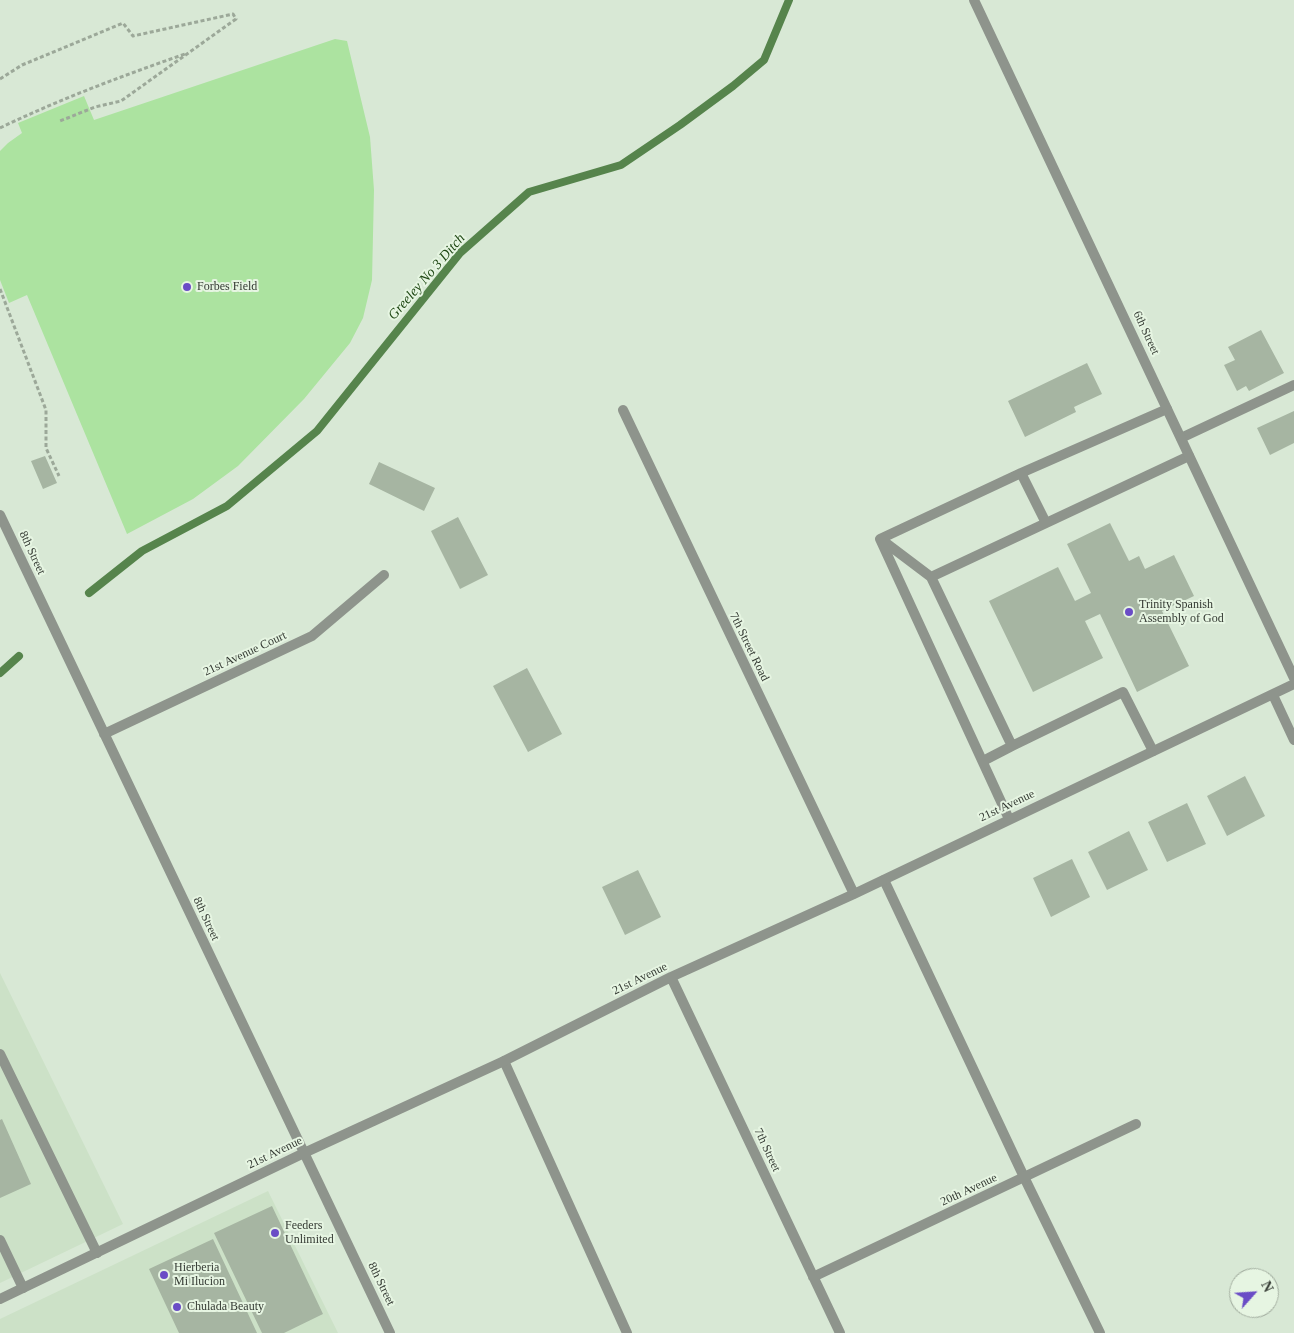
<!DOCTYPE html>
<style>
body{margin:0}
#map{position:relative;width:1294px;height:1333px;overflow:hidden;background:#d8e8d5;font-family:"Times New Roman",serif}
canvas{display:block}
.north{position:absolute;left:1229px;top:1268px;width:50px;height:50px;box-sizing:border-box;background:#e6f5e2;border:1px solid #9faa9c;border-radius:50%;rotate:64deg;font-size:14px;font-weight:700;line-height:20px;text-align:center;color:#343a33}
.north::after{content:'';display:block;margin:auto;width:18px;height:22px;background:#6a4cc6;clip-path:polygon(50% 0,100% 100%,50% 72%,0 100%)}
</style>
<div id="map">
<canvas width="1294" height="1333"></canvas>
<div class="north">N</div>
</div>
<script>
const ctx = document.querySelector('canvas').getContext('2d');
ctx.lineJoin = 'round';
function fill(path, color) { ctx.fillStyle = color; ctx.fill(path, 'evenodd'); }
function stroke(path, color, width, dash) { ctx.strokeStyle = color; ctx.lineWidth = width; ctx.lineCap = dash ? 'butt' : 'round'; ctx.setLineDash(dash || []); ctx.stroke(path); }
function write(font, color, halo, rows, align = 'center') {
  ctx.font = font + ' "Times New Roman",serif'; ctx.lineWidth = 4; ctx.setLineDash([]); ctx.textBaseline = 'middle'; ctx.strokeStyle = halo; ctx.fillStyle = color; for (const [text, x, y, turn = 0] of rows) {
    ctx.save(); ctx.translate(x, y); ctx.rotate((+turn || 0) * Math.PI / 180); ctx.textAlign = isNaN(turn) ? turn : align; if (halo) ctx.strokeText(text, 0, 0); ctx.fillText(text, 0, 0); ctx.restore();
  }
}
fill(new Path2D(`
 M 0,973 L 123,1224 L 0,1283 Z
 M 268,1191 L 338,1333 L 0,1333 L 0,1319 Z`), '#cce1c7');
fill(new Path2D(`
 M 335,39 L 347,41 L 370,137 L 374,190 L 372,280 L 363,318 L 350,343 L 304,399 L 238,466 L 193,499 L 127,534 L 27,295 L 9,303 L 0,280 L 0,151 L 8,143 L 22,133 L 18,123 L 84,96 L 94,120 Z`), '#ace3a0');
stroke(new Path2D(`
 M 89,593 L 142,551 L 227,506 L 317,431 L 460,253 L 529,192 L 621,165 L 680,125 L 733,86 L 764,60 L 789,0
 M 0,673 L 19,656`), '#56844c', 8);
fill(new Path2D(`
 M 1261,330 L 1284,373 L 1249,391 L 1246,386 L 1237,391 L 1224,365 L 1235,360 L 1228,347 Z
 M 1087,363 L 1102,394 L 1074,407 L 1076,412 L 1025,437 L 1008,401 Z
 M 1294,411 L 1294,443 L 1270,455 L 1257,428 Z
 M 45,456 L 57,483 L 43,489 L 31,461 Z
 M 379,462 L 435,488 L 424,511 L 369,484 Z
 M 458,517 L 488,575 L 460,589 L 431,531 Z
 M 1110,523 L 1129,561 L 1139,556 L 1145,569 L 1174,555 L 1194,596 L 1162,611 L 1189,666 L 1137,692 L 1100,614 L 1085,621 L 1103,658 L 1033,692 L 989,601 L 1058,567 L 1075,601 L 1091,593 L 1067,544 Z
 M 527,668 L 562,734 L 528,752 L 493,686 Z
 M 1245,776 L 1265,816 L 1227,836 L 1207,796 Z
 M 1187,803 L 1206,844 L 1167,862 L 1148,822 Z
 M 1129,831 L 1148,870 L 1107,890 L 1088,852 Z
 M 1072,859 L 1090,897 L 1051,917 L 1033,878 Z
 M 638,870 L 661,917 L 625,935 L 602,887 Z
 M 2,1119 L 31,1184 L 0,1198 L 0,1120 Z
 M 272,1206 L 323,1314 L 284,1333 L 262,1333 L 214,1233 Z
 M 213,1239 L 257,1333 L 179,1333 L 149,1269 Z`), '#a6b5a2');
stroke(new Path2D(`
 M 0,79 L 22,65 L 123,23 L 133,36 L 233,14 L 236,19 L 121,101 L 95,107 L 60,121
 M 0,128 C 60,99 122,76 185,54
 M 0,289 L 46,410 L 46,448 L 59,476`), '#9ca899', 3, [4, 2.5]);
stroke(new Path2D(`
 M 1181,438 L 1294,385
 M 1021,473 L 1046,523
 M 882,540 L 931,577
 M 1012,746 L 1123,692 L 1153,751
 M 983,761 L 1012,746 L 931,577 L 1189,456
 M 1009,819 L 880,539 L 1021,473 L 1167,409
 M 884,880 L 1024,1177 L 1100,1333
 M 0,1054 L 97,1253
 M 504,1061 L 627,1333
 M 0,1240 L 23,1288`), '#8e948c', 10);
stroke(new Path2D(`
 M 974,0 L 1294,678
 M 623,410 L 854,894
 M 0,515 L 390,1333
 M 1273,695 L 1294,740
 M 104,734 L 312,636 L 384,575
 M 671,977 L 840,1333
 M 813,1277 L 1136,1124
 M 0,1299 L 304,1153 L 504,1061 L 671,977 L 854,894 L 1294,684`), '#8e948c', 10);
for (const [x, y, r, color] of [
 [187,287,5,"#6a4cc6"],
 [1129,612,5,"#6a4cc6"],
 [275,1233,5,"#6a4cc6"],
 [164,1275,5,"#6a4cc6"],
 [177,1307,5,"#6a4cc6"]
]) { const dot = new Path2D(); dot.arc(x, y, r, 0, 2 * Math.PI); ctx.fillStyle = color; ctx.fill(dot); stroke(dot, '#e6f5e2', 2); }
write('12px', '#343a33', '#e6f5e2', [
 ["Forbes Field",197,287],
 ["Trinity Spanish",1139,605],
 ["Assembly of God",1139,619],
 ["Feeders",285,1226],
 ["Unlimited",285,1240],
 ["Hierberia",174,1268],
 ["Mi Ilucion",174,1282],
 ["Chulada Beauty",187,1307]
], 'left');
write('12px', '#343a33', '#e6f5e2', [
 ["6th Street",1146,333,65],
 ["8th Street",32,553,65],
 ["7th Street Road",749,647,64],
 ["21st Avenue Court",245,654,-25],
 ["21st Avenue",1007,806,-25],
 ["8th Street",206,919,65],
 ["21st Avenue",640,979,-26],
 ["7th Street",767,1150,65],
 ["21st Avenue",275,1153,-26],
 ["20th Avenue",969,1190,-25],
 ["8th Street",381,1284,64]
]);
write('italic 14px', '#1f4814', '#e6f5e2', [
 ["Greeley No 3 Ditch",427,277,-49]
]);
</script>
